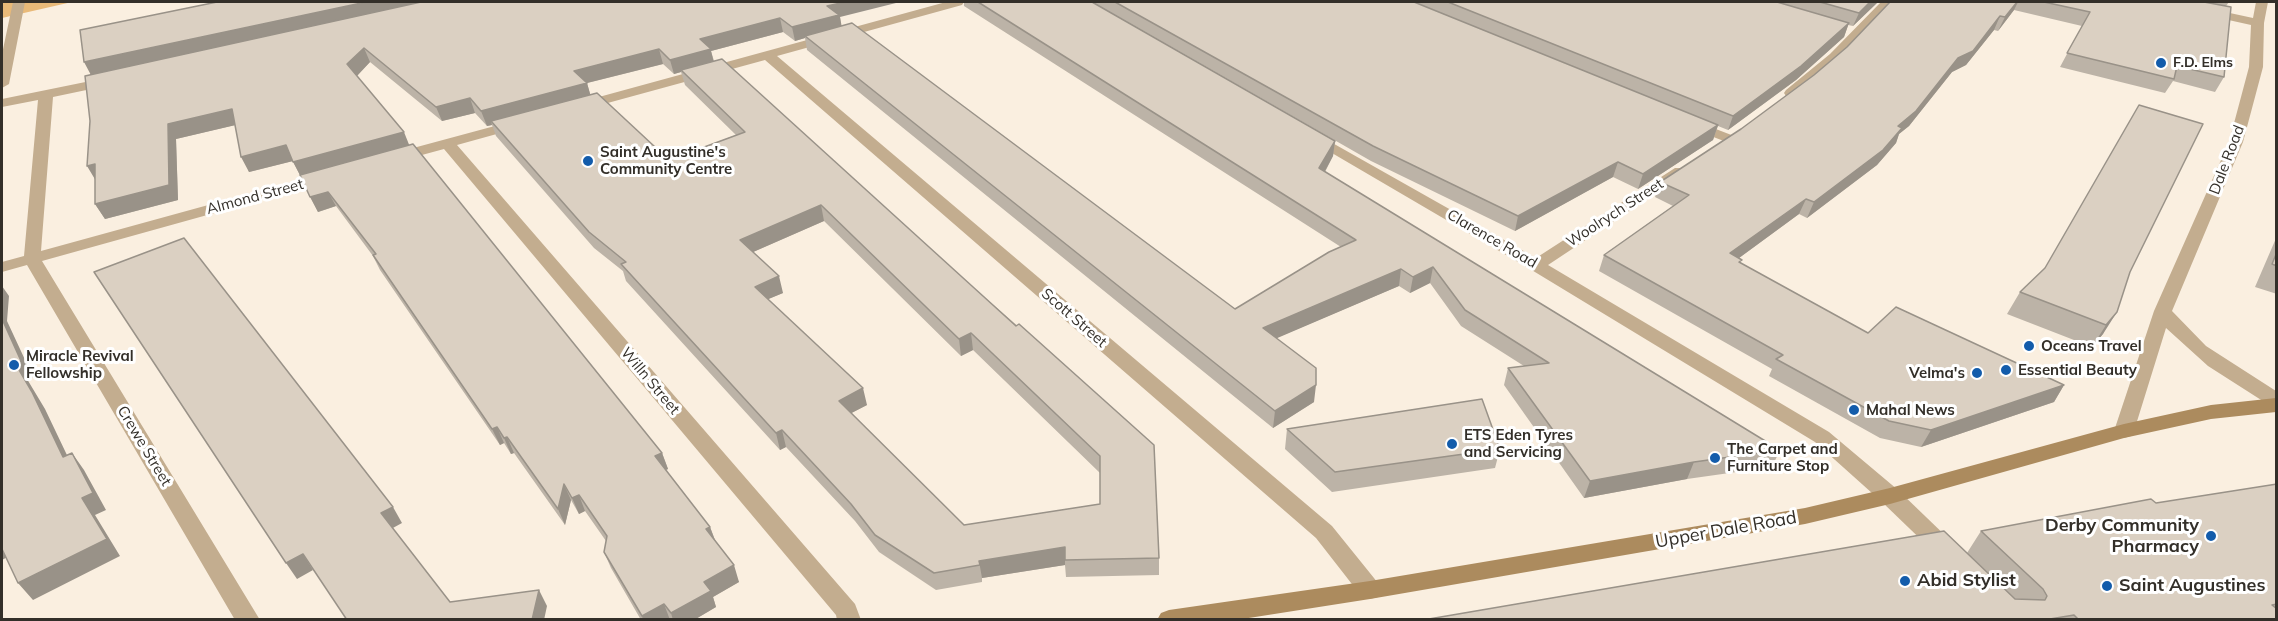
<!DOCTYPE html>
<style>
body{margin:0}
#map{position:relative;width:2278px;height:621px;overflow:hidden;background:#faefe0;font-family:Mulish,sans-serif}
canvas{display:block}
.frame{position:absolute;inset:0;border:3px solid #332f29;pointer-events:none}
</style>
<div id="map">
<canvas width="2278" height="621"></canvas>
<div class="frame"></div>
</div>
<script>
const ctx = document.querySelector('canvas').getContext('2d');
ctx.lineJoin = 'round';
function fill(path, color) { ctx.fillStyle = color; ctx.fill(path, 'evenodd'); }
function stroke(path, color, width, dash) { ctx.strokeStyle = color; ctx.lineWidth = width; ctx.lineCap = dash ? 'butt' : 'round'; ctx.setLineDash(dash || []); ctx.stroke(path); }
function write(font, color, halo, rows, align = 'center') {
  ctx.font = font + ' Mulish,sans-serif'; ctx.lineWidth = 6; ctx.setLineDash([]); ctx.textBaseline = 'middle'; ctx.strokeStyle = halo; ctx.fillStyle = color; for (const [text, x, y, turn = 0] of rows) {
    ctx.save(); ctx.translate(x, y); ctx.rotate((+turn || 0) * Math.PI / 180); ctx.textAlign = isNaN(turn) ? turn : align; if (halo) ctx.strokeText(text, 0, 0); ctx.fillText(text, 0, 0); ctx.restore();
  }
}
fill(new Path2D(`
 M 2,2 L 72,2 L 2,18 Z`), '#e9ba79');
fill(new Path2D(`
 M 1890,488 L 1898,490 L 1953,543 L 1956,549 L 1953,555 L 1945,558 L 1937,555 L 1882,502 L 1879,496 L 1882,490 Z`), '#c3ad8f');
fill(new Path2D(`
 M 13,2 L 25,2 L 9,84 L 2,88 L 2,54 Z
 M 946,2 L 964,2 L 962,5 L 777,56 L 1332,526 L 1378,583 L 1381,590 L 1378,597 L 1370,599 L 1362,597 L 1316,538 L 765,60 L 582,110 L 575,106 L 577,103 Z
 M 1881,2 L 1893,2 L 1840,60 L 1796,96 L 1786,96 L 1784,93 L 1786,90 L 1830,54 Z
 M 2159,2 L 2179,2 L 2253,18 L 2256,2 L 2268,2 L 2264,23 L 2263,67 L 2243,142 L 2172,311 L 2206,346 L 2276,391 L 2276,407 L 2269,405 L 2208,366 L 2166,328 L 2134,431 L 2131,436 L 2124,438 L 2117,436 L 2114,431 L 2154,311 L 2229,142 L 2249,67 L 2251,25 L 2161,5 Z
 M 110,77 L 115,78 L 117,81 L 115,84 L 53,97 L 41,251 L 321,174 L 333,174 L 335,177 L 333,180 L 42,261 L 260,620 L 235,620 L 27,265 L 2,272 L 2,262 L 24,256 L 38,100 L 2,107 L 2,99 Z
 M 517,120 L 522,121 L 524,124 L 522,127 L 457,145 L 855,604 L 861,620 L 837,620 L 836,615 L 444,149 L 396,162 L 388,157 L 391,154 Z
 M 1695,121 L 1734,136 L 1736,139 L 1729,143 L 1690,128 L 1688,125 Z
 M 1313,132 L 1536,258 L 1675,168 L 1685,168 L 1688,171 L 1685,174 L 1548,265 L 1829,432 L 1898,490 L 1901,496 L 1898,502 L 1890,504 L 1882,502 L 1815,442 L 1530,269 L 1308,139 L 1306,136 L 1308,133 Z`), '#c3ad8f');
fill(new Path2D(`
 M 2276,398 L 2276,412 L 2211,419 L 2124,438 L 1890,504 L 1805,524 L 1370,599 L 1236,620 L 1157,620 L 1161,613 L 1169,610 L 1370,581 L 1805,508 L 1890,488 L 2124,424 L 2211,405 Z`), '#ac8b5e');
fill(new Path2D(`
 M 964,2 L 1878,2 L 1853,26 L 1848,25 L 1844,37 L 1796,80 L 1728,130 L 1718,126 L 1713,140 L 1638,189 L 1613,177 L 1515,231 L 1371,161 L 1095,3 L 1335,141 L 1333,156 L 1325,172 L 1780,450 L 1772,467 L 1687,479 L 1584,498 L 1504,385 L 1508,368 L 1524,366 L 1461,326 L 1430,283 L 1410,293 L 1399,286 L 1276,338 L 1314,402 L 1273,428 L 807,50 L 805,38 L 795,41 L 783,32 L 711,51 L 714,61 L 1154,445 L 1159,558 L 1159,575 L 1066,577 L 1065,565 L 982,578 L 982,582 L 936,590 L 879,552 L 855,521 L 786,447 L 780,450 L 626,281 L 623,271 L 594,248 L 496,136 L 492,125 L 487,126 L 475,113 L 442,121 L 370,62 L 357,76 L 409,145 L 662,453 L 668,469 L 666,470 L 710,527 L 715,540 L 739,582 L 713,597 L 716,607 L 694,620 L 641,620 L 611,568 L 604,552 L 606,541 L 585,511 L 579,514 L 571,500 L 565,525 L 514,453 L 511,454 L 504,443 L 500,445 L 380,270 L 373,256 L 336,206 L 318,212 L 293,161 L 249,172 L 235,125 L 176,139 L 178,200 L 105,219 L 95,204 L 95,180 L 90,121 L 91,75 L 80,30 L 840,17 L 841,26 L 1235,309 L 1341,247 L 964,6 ZM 663,64 L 674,74 L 681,72 L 685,85 L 736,135 L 669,160 L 590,94 L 587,83 ZM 824,221 L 961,356 L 973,350 L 1100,473 L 1100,504 L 964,525 L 851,413 L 867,405 L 768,299 L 783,293 L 753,252 Z
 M 1890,2 L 2229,2 L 2226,6 L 2224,77 L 2215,92 L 2173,81 L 2165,93 L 2060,67 L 2082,26 L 2014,10 L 1998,31 L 1994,30 L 1966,65 L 1952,72 L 1909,126 L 1899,134 L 1896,143 L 1877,165 L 1807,218 L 1799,214 L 1739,258 L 1741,264 L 1868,333 L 2064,385 L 2054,402 L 1921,447 L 1880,438 L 1769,376 L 1772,369 L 1599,271 L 1604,255 L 1673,206 L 1655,197 L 1660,182 L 1741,129 L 1814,75 L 1847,47 Z
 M 2277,236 L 2277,294 L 2255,287 Z
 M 2130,272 L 2103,334 L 2092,347 L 2007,314 L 2020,292 Z
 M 1287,429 L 1500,449 L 1495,468 L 1332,492 L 1285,449 Z
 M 2277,484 L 2277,620 L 1423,620 L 1967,553 L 1981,531 Z`), '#bcb3a7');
fill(new Path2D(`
 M 366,2 L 434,2 L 92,77 L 84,62 Z
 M 845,2 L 900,2 L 840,17 L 842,28 L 805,36 L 805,38 L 795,41 L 792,27 L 827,6 Z
 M 1870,2 L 1878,2 L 1853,26 L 1859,13 Z
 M 2017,2 L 2018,2 L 2014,10 L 1998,31 L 2005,17 Z
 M 2000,16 L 1994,30 L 1966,65 L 1952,72 L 1909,126 L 1899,134 L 1896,143 L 1877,165 L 1807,218 L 1814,202 L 1898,126 L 1958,58 Z
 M 780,18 L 783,32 L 711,51 L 714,63 L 681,70 L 681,72 L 674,74 L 670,60 L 700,39 Z
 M 1849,23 L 1844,37 L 1796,80 L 1728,130 L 1733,116 Z
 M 364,48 L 370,62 L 354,79 L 347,64 Z
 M 659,49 L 663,64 L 587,83 L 591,97 L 491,121 L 492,125 L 487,126 L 481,111 L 574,71 Z
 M 470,98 L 475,113 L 442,121 L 436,107 Z
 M 232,109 L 240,124 L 176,139 L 178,200 L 105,219 L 95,204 L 168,124 Z
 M 1718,125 L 1713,140 L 1638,189 L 1643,174 Z
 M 404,132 L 410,147 L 301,177 L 293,162 Z
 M 1335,141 L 1333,156 L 1318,184 L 1319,168 Z
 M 286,145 L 293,161 L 249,172 L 241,157 Z
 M 1618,162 L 1613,177 L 1515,231 L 1518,216 Z
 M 95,164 L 96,181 L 87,166 Z
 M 328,192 L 336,206 L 318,212 L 310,197 Z
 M 1806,199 L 1799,214 L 1724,269 L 1730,253 Z
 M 821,205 L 824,221 L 744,256 L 740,240 Z
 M 1433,267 L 1430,283 L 1410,293 L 1413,277 Z
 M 1401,269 L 1399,286 L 1261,345 L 1263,328 Z
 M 779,276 L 783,293 L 759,303 L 755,287 Z
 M 2,286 L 9,296 L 7,321 L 33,377 L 27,379 L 45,409 L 76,474 L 63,457 L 15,363 L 2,319 Z
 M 2117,312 L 2103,334 L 2092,347 L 2106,325 Z
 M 971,333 L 973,350 L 961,356 L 959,339 Z
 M 1316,385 L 1314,402 L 1273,428 L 1275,411 Z
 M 2064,385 L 2054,402 L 1921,447 L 1931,430 Z
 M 863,388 L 867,405 L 842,418 L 839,401 Z
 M 497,427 L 504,443 L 500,445 L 492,429 Z
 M 782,430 L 786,447 L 780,450 L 776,433 Z
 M 507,437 L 514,453 L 511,454 L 504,438 Z
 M 72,453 L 84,470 L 106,510 L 95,515 L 120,556 L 33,600 L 18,583 L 82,498 Z
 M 662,453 L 668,469 L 661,472 L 655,456 Z
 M 1694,462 L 1687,479 L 1584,498 L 1590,481 Z
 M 564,484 L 571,500 L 565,525 L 558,509 Z
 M 579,495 L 585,511 L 579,514 L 572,498 Z
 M 393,507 L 402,523 L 391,529 L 381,513 Z
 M 710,527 L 716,543 L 706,529 Z
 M 2,544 L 11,555 L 2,560 Z
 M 1065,547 L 1065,565 L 982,578 L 979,561 Z
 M 303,554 L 313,570 L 297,579 L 286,563 Z
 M 734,565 L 739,582 L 713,597 L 716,607 L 694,620 L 673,620 L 671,613 L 704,582 Z
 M 539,590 L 547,606 L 544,620 L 532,620 Z
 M 664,604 L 670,620 L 643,620 L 642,616 Z`), '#999288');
const building = new Path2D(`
 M 217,2 L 366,2 L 84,62 L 80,30 Z
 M 421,2 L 845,2 L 827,6 L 839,15 L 792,27 L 780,18 L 700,39 L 711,49 L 670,60 L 659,49 L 574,71 L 587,83 L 481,111 L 470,98 L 436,107 L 364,48 L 347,64 L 404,132 L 293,162 L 286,145 L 241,157 L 232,109 L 168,124 L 169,185 L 95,204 L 95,164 L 87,166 L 90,121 L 85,76 Z
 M 978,2 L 1092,2 L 1335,141 L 1319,168 L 1780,450 L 1694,462 L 1590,481 L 1508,368 L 1549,363 L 1465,310 L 1433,267 L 1413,277 L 1401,269 L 1263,328 L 1316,368 L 1316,385 L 1275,411 L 805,36 L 852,23 L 1235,309 L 1329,252 L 1356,240 Z
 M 1115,2 L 1414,2 L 1718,125 L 1643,174 L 1618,162 L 1518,216 L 1373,146 Z
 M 1448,2 L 1777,2 L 1849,23 L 1801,66 L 1733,116 Z
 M 1820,2 L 1870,2 L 1859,13 Z
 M 1890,2 L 2017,2 L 2005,17 L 2000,16 L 1973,51 L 1958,58 L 1916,111 L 1898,126 L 1902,128 L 1883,150 L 1814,202 L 1806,199 L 1730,253 L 1742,260 L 1739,262 L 1868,333 L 1896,307 L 2064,385 L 1931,430 L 1889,421 L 1776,359 L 1783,355 L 1604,255 L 1689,195 L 1660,182 L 1741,129 L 1814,75 L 1847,47 Z
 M 2044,2 L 2204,2 L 2231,7 L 2224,77 L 2177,66 L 2174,79 L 2067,53 L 2090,12 Z
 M 722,59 L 1016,326 L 1019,324 L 1154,445 L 1159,558 L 1065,560 L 1065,547 L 979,561 L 980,565 L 934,573 L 875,535 L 851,504 L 782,430 L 776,433 L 621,264 L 626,262 L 589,232 L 491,121 L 597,93 L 669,160 L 745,132 L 681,70 ZM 821,205 L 959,339 L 971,333 L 1100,456 L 1100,504 L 964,525 L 839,401 L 863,388 L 755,287 L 779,276 L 740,240 Z
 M 2139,105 L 2203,124 L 2130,272 L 2117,312 L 2106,325 L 2020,292 L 2045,268 Z
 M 413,144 L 662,453 L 655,456 L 710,527 L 706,529 L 734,565 L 704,582 L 711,591 L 671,613 L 664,604 L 642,616 L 604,552 L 607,536 L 579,495 L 572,498 L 564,484 L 558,509 L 507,437 L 504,438 L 497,427 L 492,429 L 373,255 L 376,254 L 328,192 L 310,197 L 300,175 Z
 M 184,238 L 393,507 L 381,513 L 450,602 L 539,590 L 532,620 L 347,620 L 303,554 L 286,563 L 94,272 Z
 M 2277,252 L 2277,266 L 2272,264 Z
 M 2,319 L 21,361 L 15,363 L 32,392 L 63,457 L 72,453 L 93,493 L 82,498 L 107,539 L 18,583 L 2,549 Z
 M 1482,399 L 1500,449 L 1335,472 L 1287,429 Z
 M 2277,484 L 2277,604 L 2272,605 L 2277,609 L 2277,620 L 2079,620 L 2074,615 L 2044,620 L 1423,620 L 1944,531 L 2015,599 L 2045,600 L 2047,596 L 2043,589 L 1981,531 L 2151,499 L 2156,503 Z`);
fill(building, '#dbd0c2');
stroke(building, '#999288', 1.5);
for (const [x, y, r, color] of [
 [2161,63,6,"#135cab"],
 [588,161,6,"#135cab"],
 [2029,346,6,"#135cab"],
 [14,365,6,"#135cab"],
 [2006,370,6,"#135cab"],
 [1977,373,6,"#135cab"],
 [1854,410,6,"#135cab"],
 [1452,444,6,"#135cab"],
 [1715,458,6,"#135cab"],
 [2211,536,6,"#135cab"],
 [1905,581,6,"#135cab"],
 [2107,586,6,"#135cab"]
]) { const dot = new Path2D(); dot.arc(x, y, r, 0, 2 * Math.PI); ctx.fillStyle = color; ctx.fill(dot); stroke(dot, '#fff', 2); }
write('bold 14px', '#332f29', '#fff', [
 ["F.D. Elms",2173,63]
], 'left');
write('bold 15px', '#332f29', '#fff', [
 ["Saint Augustine's",600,152],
 ["Community Centre",600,169],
 ["Oceans Travel",2041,346],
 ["Miracle Revival",26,356],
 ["Fellowship",26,373],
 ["Essential Beauty",2018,370],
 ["Velma's",1965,373,"right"],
 ["Mahal News",1866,410],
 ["ETS Eden Tyres",1464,435],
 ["and Servicing",1464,452],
 ["The Carpet and",1727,449],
 ["Furniture Stop",1727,466]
], 'left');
write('15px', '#332f29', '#fff', [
 ["Dale Road",2227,160,-69],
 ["Almond Street",255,197,-15],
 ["Woolrych Street",1615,213,-33],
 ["Clarence Road",1492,239,30],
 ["Scott Street",1074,318,41],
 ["Willn Street",650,381,50],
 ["Crewe Street",144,446,59]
]);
write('bold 18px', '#332f29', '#fff', [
 ["Derby Community",2199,526,"right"],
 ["Pharmacy",2199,547,"right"],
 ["Abid Stylist",1917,581],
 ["Saint Augustines",2119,586]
], 'left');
write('18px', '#332f29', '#fff', [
 ["Upper Dale Road",1726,530,-10]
]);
</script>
